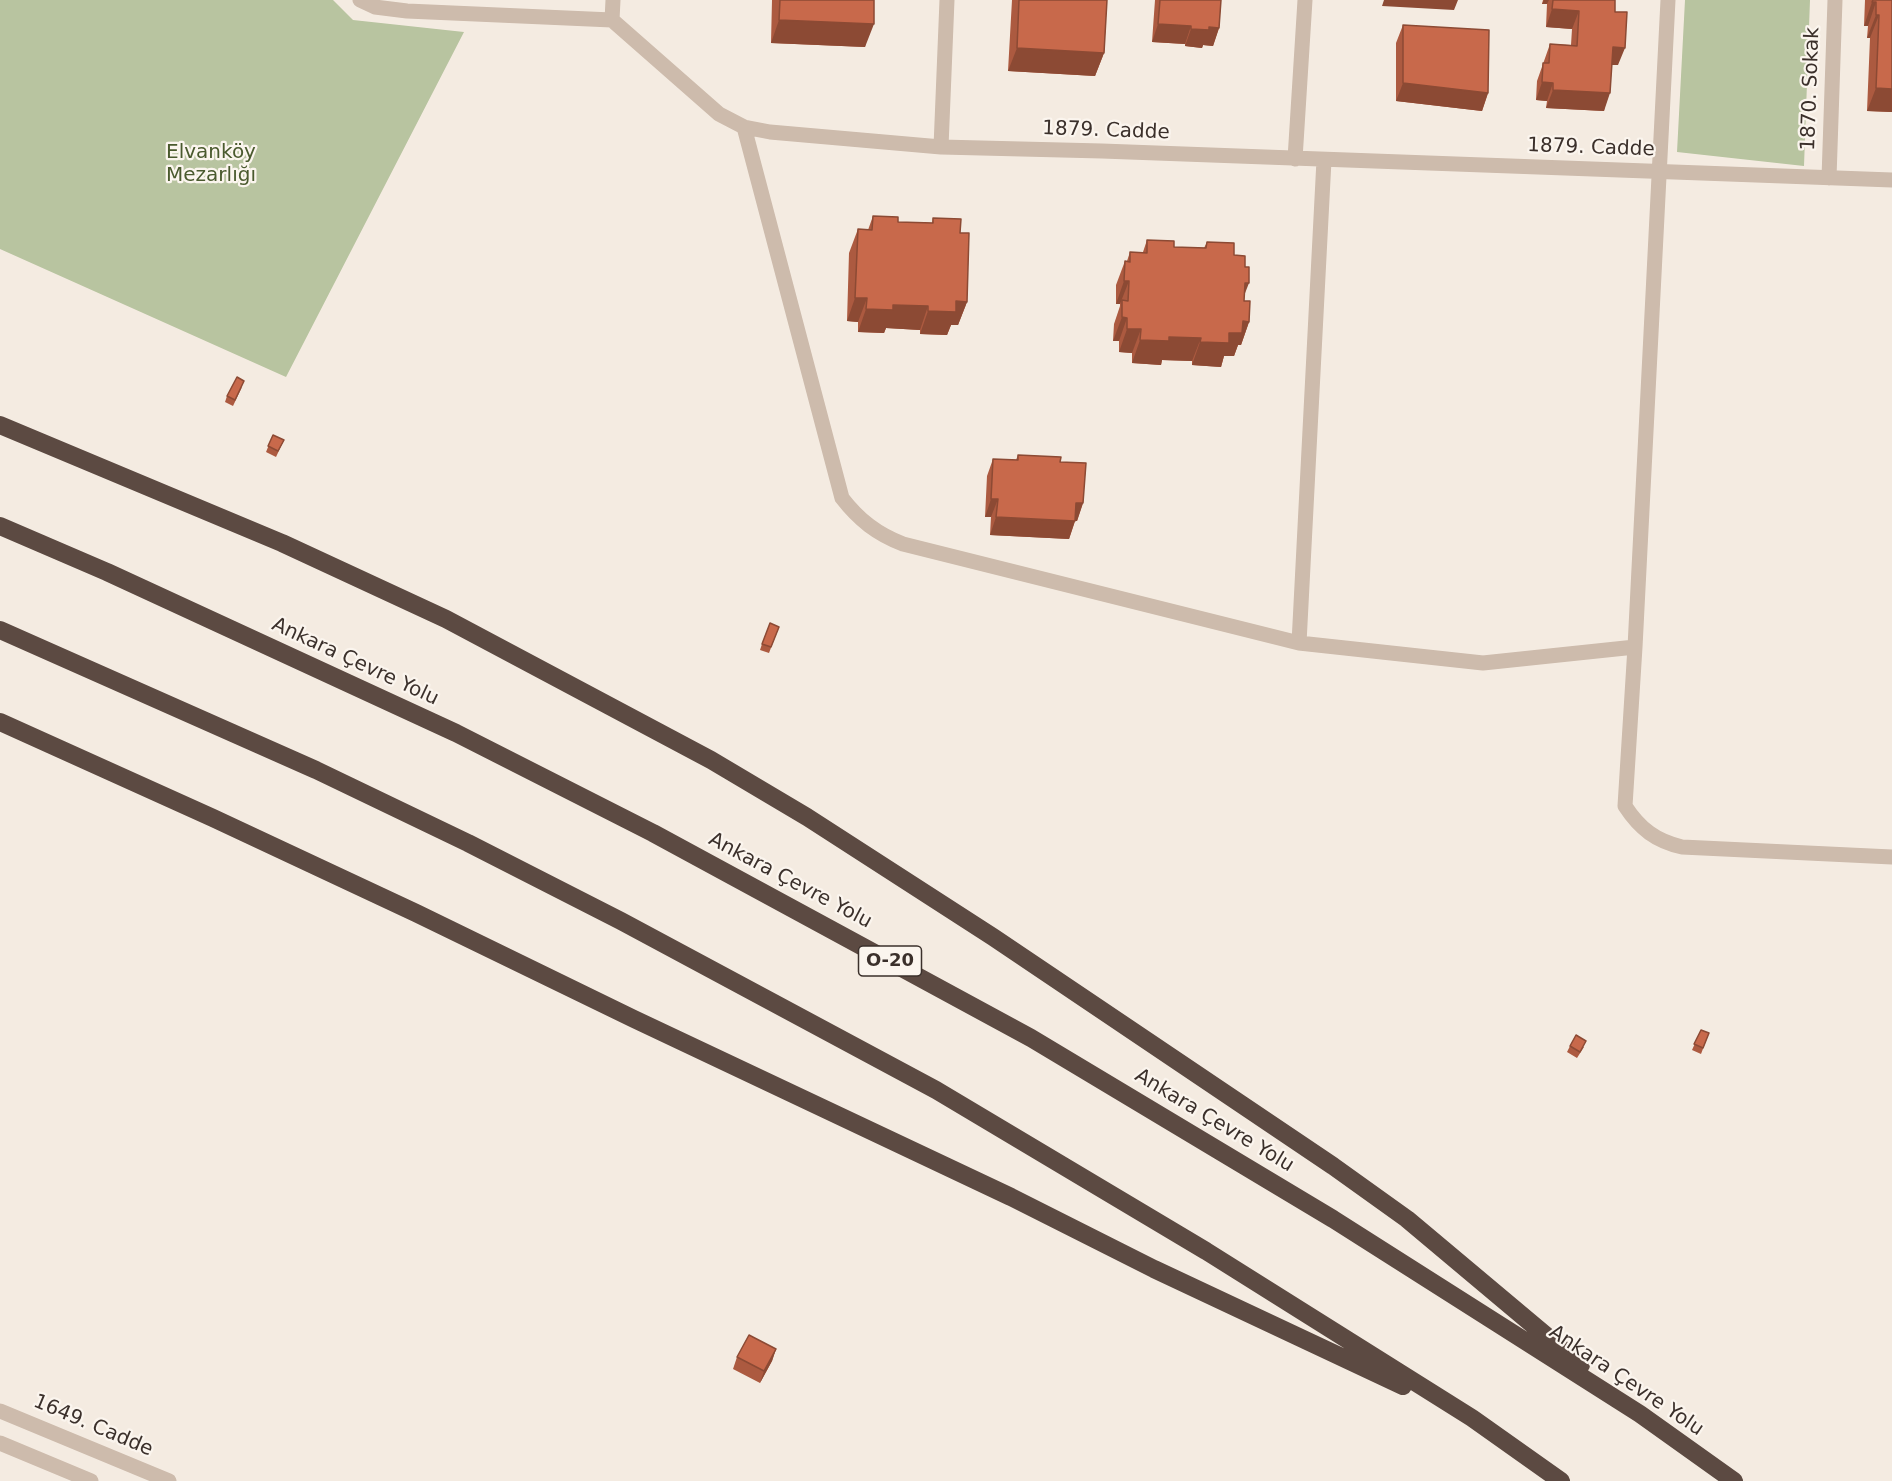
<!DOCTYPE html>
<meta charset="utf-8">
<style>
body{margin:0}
canvas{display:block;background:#f4ebe1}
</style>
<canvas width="1892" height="1481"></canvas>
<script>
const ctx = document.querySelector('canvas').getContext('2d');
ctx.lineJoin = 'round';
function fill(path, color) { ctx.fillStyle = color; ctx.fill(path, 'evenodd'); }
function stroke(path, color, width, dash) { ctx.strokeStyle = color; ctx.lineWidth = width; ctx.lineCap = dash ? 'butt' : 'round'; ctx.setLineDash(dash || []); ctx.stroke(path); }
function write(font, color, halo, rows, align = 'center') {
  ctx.font = font + ' "DejaVu Sans",sans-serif'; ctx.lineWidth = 4.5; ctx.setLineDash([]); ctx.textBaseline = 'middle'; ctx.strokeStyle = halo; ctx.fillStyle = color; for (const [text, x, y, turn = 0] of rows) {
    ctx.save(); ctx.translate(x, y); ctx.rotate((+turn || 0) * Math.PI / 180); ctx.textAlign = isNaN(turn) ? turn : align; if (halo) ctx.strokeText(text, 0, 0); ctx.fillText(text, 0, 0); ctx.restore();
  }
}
fill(new Path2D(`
 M 0,0 L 333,0 L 353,20 L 464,32 L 286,377 L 0,249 Z
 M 1685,0 L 1810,0 L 1804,166 L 1677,152 Z`), '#b8c4a0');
stroke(new Path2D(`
 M 360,0 L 375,7 L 407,11 L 612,20 L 719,114 L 744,127 L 770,132 L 941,147 L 1102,151 L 1892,180
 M 1668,0 L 1635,647 L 1625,806 C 1640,829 1656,841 1682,847 L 1892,857
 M 612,20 L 613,0
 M 744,127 L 842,498 C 859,520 877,534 903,544 L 1299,643 L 1483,663 L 1635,647
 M 941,147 L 947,0
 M 1295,159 L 1305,0
 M 1829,178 L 1835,0
 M 1299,643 L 1324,160
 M 0,1411 L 169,1481
 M 0,1443 L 91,1481`), '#cdbbac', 15);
stroke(new Path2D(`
 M 0,425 L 282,543 L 446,619 L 711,760 L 807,817 L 993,937 L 1333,1166 L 1407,1219 L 1581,1365
 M 0,526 L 107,572 L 456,733 L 653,833 L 1031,1038 L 1333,1219 L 1640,1414 L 1734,1481
 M 0,630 L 316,770 L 468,843 L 621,921 L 936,1090 L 1206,1251 L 1472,1418 L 1561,1481
 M 0,722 L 213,818 L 416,913 L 634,1019 L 1011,1197 L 1154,1269 L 1403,1386`), '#5c4a42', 18);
fill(new Path2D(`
 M 772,0 L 874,0 L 865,47 L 771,43 Z
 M 1012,0 L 1107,0 L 1104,53 L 1095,76 L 1008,71 Z
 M 1155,0 L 1221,0 L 1219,28 L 1213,46 L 1203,45 L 1202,48 L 1185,46 L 1185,44 L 1152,42 Z
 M 1543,0 L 1615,0 L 1615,12 L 1618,65 L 1612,65 L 1604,111 L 1546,108 L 1547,101 L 1536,100 L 1537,81 L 1550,44 L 1571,45 L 1572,29 L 1546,27 L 1547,4 L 1542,4 Z
 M 1865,0 L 1892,0 L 1892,112 L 1867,111 L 1870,38 L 1867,38 L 1868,26 L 1864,26 Z
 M 1403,25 L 1488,93 L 1482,111 L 1396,101 L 1396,43 Z
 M 873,216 L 898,222 L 932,223 L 933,218 L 960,233 L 967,302 L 958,325 L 951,325 L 947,335 L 920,334 L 920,330 L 886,328 L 884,333 L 858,332 L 858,322 L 847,321 L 849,253 L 858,229 L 868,230 Z
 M 1147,240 L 1174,247 L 1204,248 L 1207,242 L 1234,255 L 1249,322 L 1241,345 L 1238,345 L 1234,356 L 1224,356 L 1221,367 L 1192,365 L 1192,361 L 1162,360 L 1161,365 L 1132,363 L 1132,353 L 1119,352 L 1119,341 L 1113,341 L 1114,324 L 1120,306 L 1120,304 L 1116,304 L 1116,285 L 1125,261 L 1127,261 L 1130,252 L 1143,252 Z
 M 242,387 L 233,406 L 225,402 L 227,396 Z
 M 273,435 L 284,440 L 276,457 L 266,452 Z
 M 1018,455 L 1060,462 L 1083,503 L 1077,521 L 1075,521 L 1069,539 L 990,535 L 991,517 L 985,517 L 987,476 L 993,459 L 1016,460 Z
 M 779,627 L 769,653 L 760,650 L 762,644 Z
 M 1701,1030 L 1709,1033 L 1701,1054 L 1692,1050 Z
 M 1570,1046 L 1584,1047 L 1577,1058 L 1567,1052 Z
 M 776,1349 L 772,1361 L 760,1383 L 733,1369 L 737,1357 Z`), '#ac5a40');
fill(new Path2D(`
 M 1384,0 L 1458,0 L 1454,10 L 1382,6 Z
 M 1544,0 L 1549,0 L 1547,4 L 1542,4 Z
 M 1872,2 L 1876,2 L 1868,26 L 1864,26 Z
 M 1552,9 L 1579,11 L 1572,29 L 1546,27 Z
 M 1876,15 L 1879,15 L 1870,38 L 1867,38 Z
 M 779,20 L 874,24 L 865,47 L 771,43 Z
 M 1158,24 L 1191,26 L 1185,44 L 1152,42 Z
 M 1209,27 L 1219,28 L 1213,46 L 1203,45 L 1202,48 L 1185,46 L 1191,29 Z
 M 1613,47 L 1625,48 L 1618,65 L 1606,65 Z
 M 1017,48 L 1104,53 L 1095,76 L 1008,71 Z
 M 1542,82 L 1553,83 L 1547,101 L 1536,100 Z
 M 1403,83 L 1488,93 L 1482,111 L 1396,101 Z
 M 1876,88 L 1892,89 L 1892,112 L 1867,111 Z
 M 1553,90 L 1610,93 L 1604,111 L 1546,108 Z
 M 1124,281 L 1129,281 L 1120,304 L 1116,304 Z
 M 1245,283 L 1249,283 L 1240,306 Z
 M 855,298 L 867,298 L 858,322 L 847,321 Z
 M 956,301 L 967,302 L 958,325 L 951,325 L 947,335 L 920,334 L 928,311 Z
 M 893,305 L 928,306 L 920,330 L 886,328 L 884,333 L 858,332 L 866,309 Z
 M 1122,317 L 1127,318 L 1119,341 L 1113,341 Z
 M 1243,321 L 1249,322 L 1241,345 L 1238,345 L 1234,356 L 1224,356 L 1221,367 L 1192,365 L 1200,342 L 1229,333 Z
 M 1127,329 L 1141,329 L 1132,353 L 1119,352 Z
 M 1169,337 L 1201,338 L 1192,361 L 1162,360 L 1161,365 L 1132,363 L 1140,340 Z
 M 991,499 L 998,499 L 991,517 L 985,517 Z
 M 1076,503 L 1083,503 L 1077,521 L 1070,521 Z
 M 996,517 L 1075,521 L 1069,539 L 990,535 Z
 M 776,1349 L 772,1361 L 760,1383 L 764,1371 Z`), '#8c4a34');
const building = new Path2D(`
 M 780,0 L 874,0 L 874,24 L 779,20 Z
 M 1019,0 L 1107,0 L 1104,53 L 1017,48 Z
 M 1160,0 L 1221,0 L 1219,28 L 1209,27 L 1209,30 L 1191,29 L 1191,26 L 1158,24 Z
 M 1553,0 L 1615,0 L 1615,12 L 1627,12 L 1625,48 L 1613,47 L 1610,93 L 1553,90 L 1553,83 L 1542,82 L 1543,63 L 1549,63 L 1550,44 L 1577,46 L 1579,11 L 1552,9 Z
 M 1873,0 L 1892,0 L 1892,89 L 1876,88 L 1879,15 L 1876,15 L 1876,2 L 1872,2 Z
 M 1403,25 L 1489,30 L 1488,93 L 1403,83 Z
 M 873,216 L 898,217 L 898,222 L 933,223 L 933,218 L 961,219 L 960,233 L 969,233 L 967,302 L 956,301 L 956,312 L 928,311 L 928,306 L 893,305 L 893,310 L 866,309 L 867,298 L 855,298 L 858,229 L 872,230 Z
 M 1147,240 L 1174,241 L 1174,247 L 1206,248 L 1207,242 L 1234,243 L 1234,255 L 1245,256 L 1245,267 L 1249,267 L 1249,283 L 1245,283 L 1244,301 L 1250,301 L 1249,322 L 1243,321 L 1242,333 L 1229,333 L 1229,343 L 1200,342 L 1201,338 L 1169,337 L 1169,341 L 1140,340 L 1141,329 L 1127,329 L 1127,318 L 1122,317 L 1122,300 L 1128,301 L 1129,281 L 1124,281 L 1125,261 L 1130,262 L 1130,252 L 1147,253 Z
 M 237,377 L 244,381 L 235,400 L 227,396 Z
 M 273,435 L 284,440 L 278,451 L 268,446 Z
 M 1018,455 L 1061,457 L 1060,462 L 1086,463 L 1083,503 L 1076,503 L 1075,521 L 996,517 L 998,499 L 991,499 L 993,459 L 1018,460 Z
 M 770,623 L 779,627 L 771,647 L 762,644 Z
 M 1701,1030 L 1709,1033 L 1703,1048 L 1694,1044 Z
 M 1576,1035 L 1586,1041 L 1580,1052 L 1570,1046 Z
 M 749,1335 L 776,1349 L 764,1371 L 737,1357 Z`);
fill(building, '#c8694b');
stroke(building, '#8c4a34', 1.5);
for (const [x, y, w] of [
 [890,961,63]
]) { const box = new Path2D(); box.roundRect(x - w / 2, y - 15, w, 30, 4.5); ctx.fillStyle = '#fbf5ee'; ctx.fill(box); stroke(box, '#3b302b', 1.5); }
write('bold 18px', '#3b302b', null, [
 ["O-20",890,961]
]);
write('20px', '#3b302b', '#fbf5ee', [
 ["1870. Sokak",1811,89,-88],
 ["1879. Cadde",1106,131,2],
 ["1879. Cadde",1591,148,2],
 ["Ankara Çevre Yolu",355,662,25],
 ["Ankara Çevre Yolu",790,881,28],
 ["Ankara Çevre Yolu",1214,1121,31],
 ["Ankara Çevre Yolu",1626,1381,34],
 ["1649. Cadde",93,1426,23]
]);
write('20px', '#4a5a2e', '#fbf5ee', [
 ["Elvanköy",211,153],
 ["Mezarlığı",211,176]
]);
</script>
